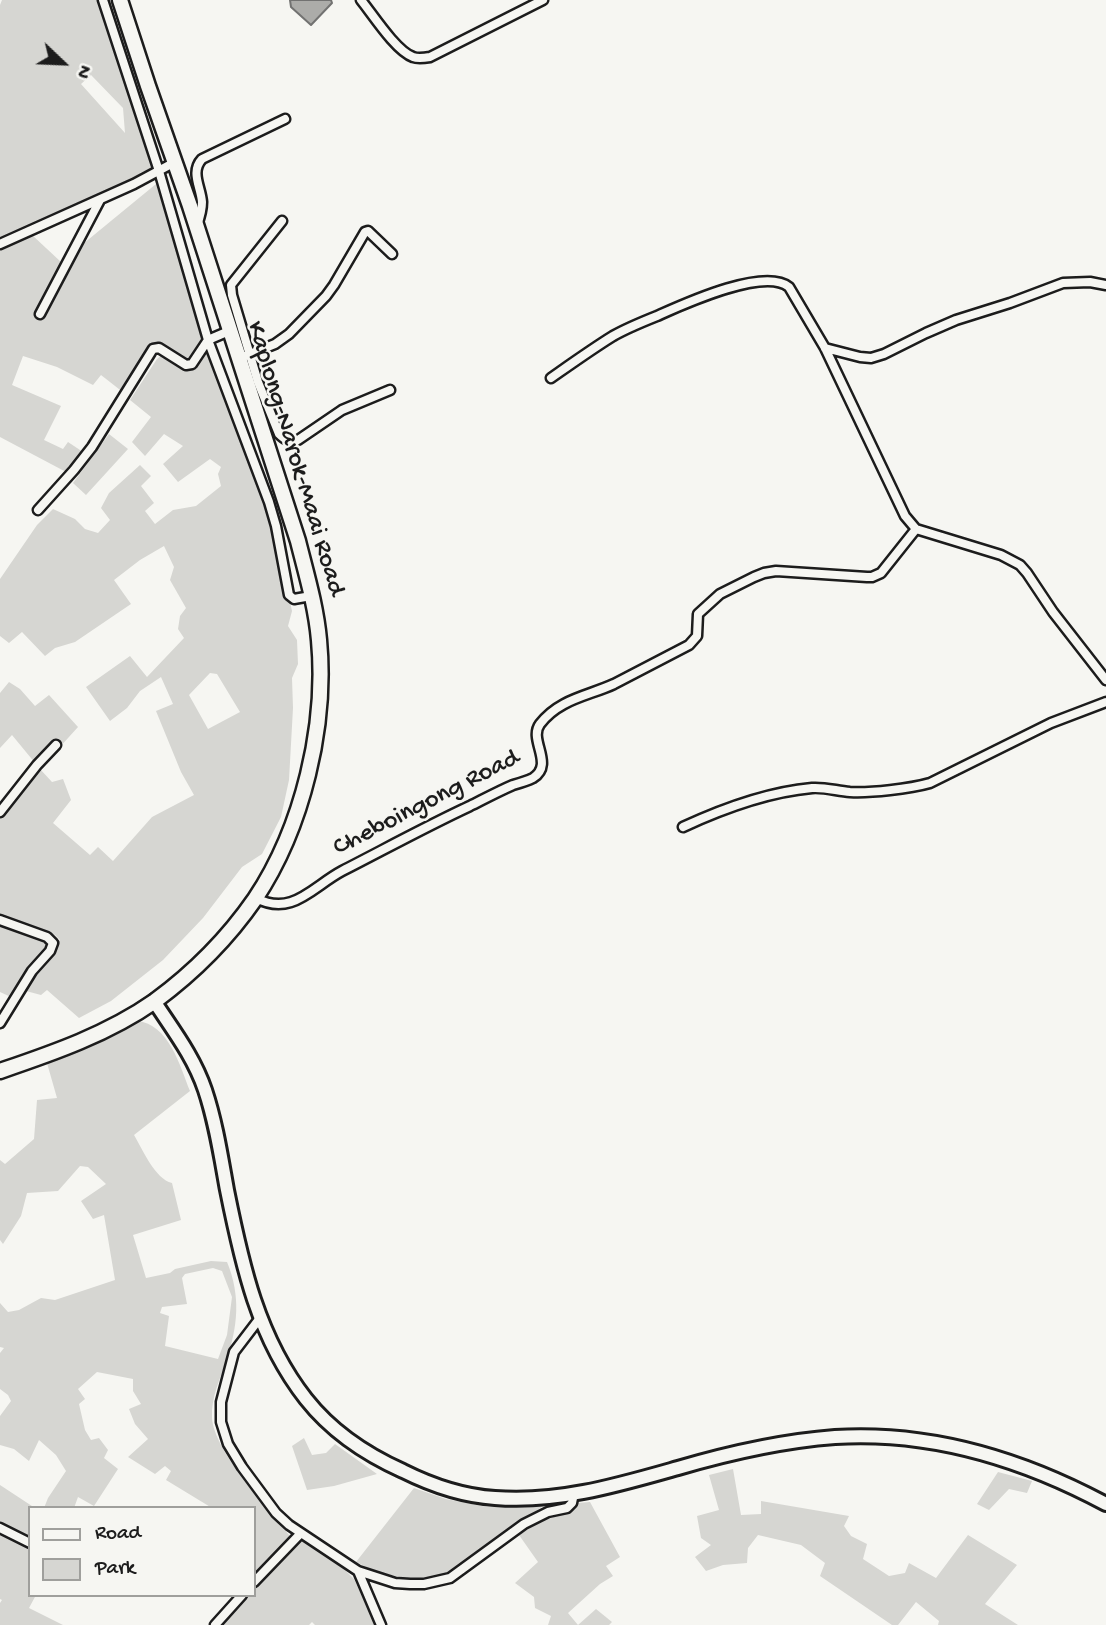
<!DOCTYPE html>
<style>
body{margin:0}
#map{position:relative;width:1106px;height:1625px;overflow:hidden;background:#f6f6f2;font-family:"Gochi Hand",sans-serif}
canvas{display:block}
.legend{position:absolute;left:28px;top:1506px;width:228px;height:91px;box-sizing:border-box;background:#f6f6f2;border:2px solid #9f9f9c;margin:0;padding:9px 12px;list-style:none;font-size:21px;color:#1c1c1c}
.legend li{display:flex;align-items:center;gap:14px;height:35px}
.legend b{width:35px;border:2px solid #9f9f9c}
.north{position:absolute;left:28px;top:28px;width:70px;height:70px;-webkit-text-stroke:5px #f6f6f2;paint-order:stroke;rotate:113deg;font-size:19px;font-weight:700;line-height:28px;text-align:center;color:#1c1c1c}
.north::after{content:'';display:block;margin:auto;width:24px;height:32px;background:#1c1c1c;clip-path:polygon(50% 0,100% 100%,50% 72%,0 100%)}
</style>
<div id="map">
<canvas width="1106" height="1625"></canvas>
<ul class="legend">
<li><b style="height:9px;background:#f6f6f2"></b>Road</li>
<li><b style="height:19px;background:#d6d6d2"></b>Park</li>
</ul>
<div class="north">N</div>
</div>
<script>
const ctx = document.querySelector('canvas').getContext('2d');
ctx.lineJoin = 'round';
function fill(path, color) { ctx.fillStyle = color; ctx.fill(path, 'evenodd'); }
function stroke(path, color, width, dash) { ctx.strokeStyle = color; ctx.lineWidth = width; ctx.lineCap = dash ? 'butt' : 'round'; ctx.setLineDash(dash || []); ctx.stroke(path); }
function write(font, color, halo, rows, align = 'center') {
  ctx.font = font + ' "Gochi Hand",sans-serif'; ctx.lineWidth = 5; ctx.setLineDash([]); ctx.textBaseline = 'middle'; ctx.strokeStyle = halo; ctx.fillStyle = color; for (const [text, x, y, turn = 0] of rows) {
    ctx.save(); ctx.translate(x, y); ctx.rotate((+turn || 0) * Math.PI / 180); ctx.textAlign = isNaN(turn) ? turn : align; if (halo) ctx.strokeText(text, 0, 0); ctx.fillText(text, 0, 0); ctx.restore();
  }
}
fill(new Path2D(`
 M 2,0 L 98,0 L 152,168 L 140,173 L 140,184 L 31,234 L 61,262 L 156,184 L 206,339 L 191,361 L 187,361 L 157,342 L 124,393 L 101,375 L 93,385 L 57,367 L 23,356 L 12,385 L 61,406 L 44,440 L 63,449 L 68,442 L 83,452 L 68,473 L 0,437 L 0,5 ZM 91,75 L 123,108 L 125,133 L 81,84 Z
 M 208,348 L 273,525 L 292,611 L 288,626 L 297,640 L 298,664 L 292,678 L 293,708 L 289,780 L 281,817 L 262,854 L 242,867 L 203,918 L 163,960 L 111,1001 L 79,1018 L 47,990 L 41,995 L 26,991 C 34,972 49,958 60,940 L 55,935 L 0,916 L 0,819 L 10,809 L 40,769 L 12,735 L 0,748 L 0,693 L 9,682 L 20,689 L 35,706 L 49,695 L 78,727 L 40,769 L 52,782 L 63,779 L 71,800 L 53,823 L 90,855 L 98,847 L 113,861 L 152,817 L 194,795 L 181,772 L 156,711 L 173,704 L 161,677 L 140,691 L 127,708 L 110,721 L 86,687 L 130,656 L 147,677 L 184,638 L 178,629 L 180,616 L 186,608 L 170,580 L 174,567 L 164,546 L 140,560 L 114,580 L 131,604 L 75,642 L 55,648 L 45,656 L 22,632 L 9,643 L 0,636 L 0,579 L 37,525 L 53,509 L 75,519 L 85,529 L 98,533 L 110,520 L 101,508 L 109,493 L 140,465 L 151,476 L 141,486 L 154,503 L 145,511 L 155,524 L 173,510 L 196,506 L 221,486 L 218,474 L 221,467 L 210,459 L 178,482 L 163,464 L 183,446 L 164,434 L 145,456 L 132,442 L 151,417 L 130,400 L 157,359 L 163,354 L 188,368 L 196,366 ZM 210,673 L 217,674 L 240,712 L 208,729 L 189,695 Z
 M 109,434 L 128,449 L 86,495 L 73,483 Z
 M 0,923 L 47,941 L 48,944 L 47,949 L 13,998 L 0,992 Z
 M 137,1021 C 169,1024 180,1066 190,1091 L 134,1135 C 143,1150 155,1179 172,1183 L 181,1220 L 133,1235 L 146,1278 L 170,1273 L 175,1269 L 211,1261 L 227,1262 C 241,1296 238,1327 226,1361 C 220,1380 211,1397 212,1418 C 214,1451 269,1511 291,1537 L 254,1576 L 254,1508 L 212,1508 L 166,1480 L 171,1471 L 165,1466 L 155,1474 L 128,1457 L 148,1439 L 135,1424 L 129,1409 L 141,1404 L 133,1391 L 133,1379 L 97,1372 L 78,1389 L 85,1399 L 79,1404 L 85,1430 L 91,1440 L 99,1438 L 108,1450 L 104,1458 L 118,1469 L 94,1506 L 78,1497 L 74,1508 L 44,1508 L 48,1498 L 66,1471 L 56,1455 L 39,1440 L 29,1461 L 14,1449 L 0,1445 L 0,1416 L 11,1401 L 8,1395 L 0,1389 L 0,1353 L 4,1348 L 0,1347 L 0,1303 L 8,1312 L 19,1310 L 41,1298 L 55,1300 L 115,1280 L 104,1215 L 93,1219 L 81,1201 L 106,1184 L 88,1167 L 80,1166 L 58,1191 L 27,1193 L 21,1216 L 3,1244 L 0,1240 L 0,1160 L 5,1164 L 34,1139 L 37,1100 L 57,1098 L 47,1063 L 81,1050 ZM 213,1268 L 222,1271 L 232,1297 L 227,1335 L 218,1359 L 165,1346 L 169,1316 L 160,1313 L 162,1307 L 187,1304 L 182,1278 L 185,1274 Z
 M 304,1438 L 312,1455 L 326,1453 L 335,1444 L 377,1474 L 334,1486 L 307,1490 L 292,1446 Z
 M 733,1469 L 741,1515 L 761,1514 L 761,1501 L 849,1516 L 844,1526 L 851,1536 L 867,1544 L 863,1559 L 889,1576 L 905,1573 L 909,1563 L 936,1578 L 968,1535 L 1017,1565 L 985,1604 L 1018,1625 L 938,1625 L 939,1621 L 916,1602 L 898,1625 L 892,1625 L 820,1576 L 825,1563 L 801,1545 L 758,1535 L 748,1548 L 747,1563 L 723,1565 L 706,1571 L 695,1557 L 711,1545 L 701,1538 L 697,1516 L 719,1510 L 709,1475 Z
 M 998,1472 L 1032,1481 L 1027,1493 L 1009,1489 L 989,1510 L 977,1504 Z
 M 0,1485 L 35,1508 L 30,1508 L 30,1540 L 0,1525 Z
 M 414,1488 L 446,1499 L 487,1507 L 543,1506 L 464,1565 L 441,1577 L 413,1579 L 379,1573 L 356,1562 Z
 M 590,1502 L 620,1557 L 606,1566 L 613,1576 L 600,1584 L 568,1613 L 578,1625 L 596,1609 L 612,1622 L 609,1625 L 548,1625 L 551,1616 L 535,1608 L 534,1597 L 515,1583 L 538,1562 L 519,1535 L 547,1517 L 569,1512 L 577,1503 Z
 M 0,1531 L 30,1546 L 30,1595 L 36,1595 L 29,1608 L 63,1625 L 0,1625 L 0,1603 L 2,1600 L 0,1599 Z
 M 300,1539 L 343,1568 L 354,1579 L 375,1625 L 315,1625 L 312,1622 L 309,1625 L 221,1625 L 249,1595 L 254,1595 L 254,1590 Z`), '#d6d6d2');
const water = new Path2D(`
 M 290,0 L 331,0 L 332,3 L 311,25 L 291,7 Z`);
fill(water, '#acaca9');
stroke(water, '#727271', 2);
const street = new Path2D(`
 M 103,0 L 159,171 L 208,340 L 269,502 L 276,526 L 289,595 L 294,599 L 311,596
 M 361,0 C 373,15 396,51 413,57 C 418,59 424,58 430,57 L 543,0
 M 282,221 L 231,285 L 232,295 L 258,382 L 279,434 C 285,440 289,442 298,440 L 342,410 L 390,390
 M 197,225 C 200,217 202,211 202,202 C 201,187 190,172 202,159 L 285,119
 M 0,244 L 134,184 L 175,162
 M 40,314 L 100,200
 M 825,348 L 860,357 L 871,358 L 884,354 L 926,333 L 956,320 L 1010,303 L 1063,283 L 1090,282 L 1106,285
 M 245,356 L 275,344 L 289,334 L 326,296 L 334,285 L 365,232 L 368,231 L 392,254
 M 551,378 C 571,364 592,349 613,336 C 627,328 642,322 657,316 C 684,304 764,267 789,287 L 825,348 L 905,516 L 916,529
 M 38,510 L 74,470 L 92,447 L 153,349 L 159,348 L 186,365 L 192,364 L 208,340 L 229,331
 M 916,529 L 1001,555 L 1020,565 L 1027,573 L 1053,612 L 1106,680
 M 0,812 L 37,765 L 56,745
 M 683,827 C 724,808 767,792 812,788 C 825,787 837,791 850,792 C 871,793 909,789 930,783 L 1051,723 L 1106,702
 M 256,898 C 292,917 312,887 342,871 C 385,849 427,826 470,806 C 484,799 499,791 513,785 C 520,783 527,781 533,778 C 555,764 528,740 540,724 C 559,699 588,696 614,684 C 639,671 664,658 689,645 L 697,636 L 698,614 L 720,594 L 754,577 L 764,573 L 776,571 L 867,577 L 872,577 L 881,573 L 916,529
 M 0,920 L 47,937 L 53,943 L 50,951 L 32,971 L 0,1023
 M 260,1318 L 234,1352 L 221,1402 L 221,1422 L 228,1444 L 242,1467 L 276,1513 L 289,1525 L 358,1571 L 395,1583 L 410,1584 L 424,1584 L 450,1578 L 524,1524 L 548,1512 L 567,1508 L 572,1503 L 574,1493
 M 0,1528 L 30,1543
 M 358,1571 L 381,1625
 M 254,1582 L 300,1534
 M 215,1625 L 242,1595`);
const primary = new Path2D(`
 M 154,1001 C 173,1030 194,1057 205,1090 C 216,1123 221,1157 227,1190 C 242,1265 258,1338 306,1399 C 332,1432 365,1454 403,1471 C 431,1485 463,1496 495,1498 C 558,1503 618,1485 678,1468 C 729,1453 782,1441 835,1437 C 931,1431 1022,1459 1106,1504`);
const highway = new Path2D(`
 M 0,1071 C 53,1053 108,1034 155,1001 C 193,973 228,938 255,899 C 303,827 327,725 319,640 C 316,606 306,573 298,541 L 190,206 L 148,86 L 120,0`);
stroke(street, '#1c1c1c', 13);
stroke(primary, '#1c1c1c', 18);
stroke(highway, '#1c1c1c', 19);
stroke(street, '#f6f6f2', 8);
stroke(primary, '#f6f6f2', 12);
stroke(highway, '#f6f6f2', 14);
write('26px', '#1c1c1c', '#f6f6f2', [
 ["Kaplong-Narok-Maai Road",294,459,73],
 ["Cheboingong Road",427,804,-27]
]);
</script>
